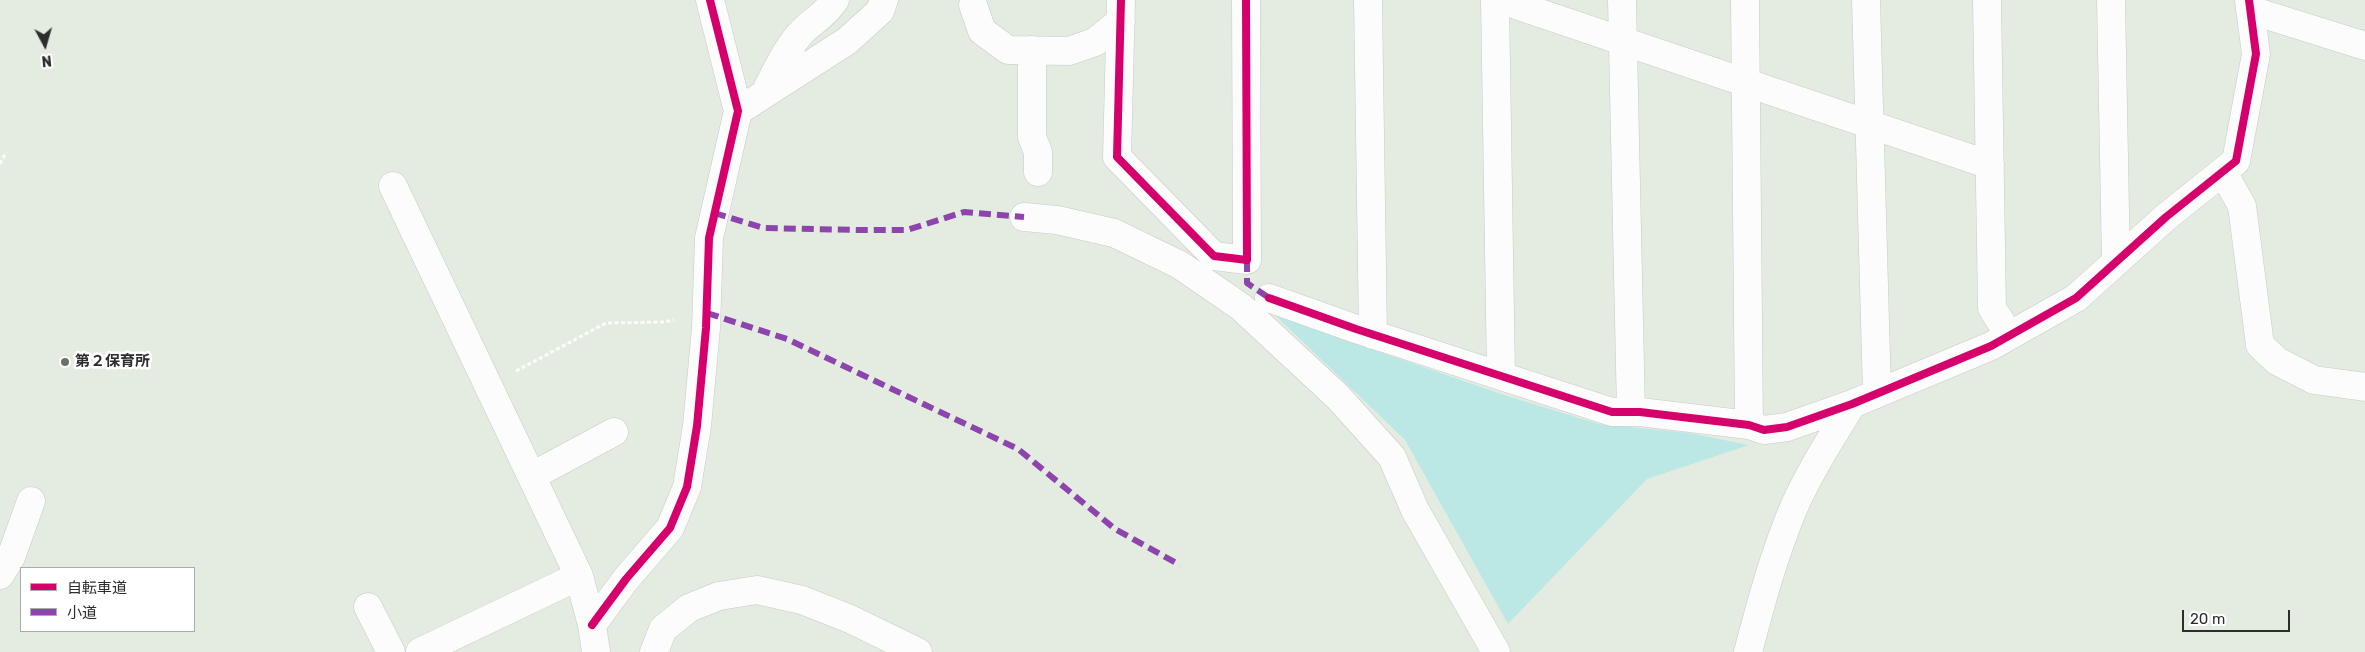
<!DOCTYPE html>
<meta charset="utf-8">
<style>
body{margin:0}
#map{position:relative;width:2365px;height:652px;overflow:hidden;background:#e4ece2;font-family:Rubik,"Noto Sans JP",sans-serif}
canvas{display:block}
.legend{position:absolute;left:20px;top:567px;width:175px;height:65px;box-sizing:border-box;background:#fff;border:1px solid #ababab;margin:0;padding:6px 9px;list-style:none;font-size:15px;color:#2d2d2d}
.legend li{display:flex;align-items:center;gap:10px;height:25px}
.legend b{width:25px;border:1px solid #ababab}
.north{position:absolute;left:20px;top:20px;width:50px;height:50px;-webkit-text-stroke:4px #fff;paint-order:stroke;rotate:174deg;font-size:14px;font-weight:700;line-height:20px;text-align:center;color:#2d2d2d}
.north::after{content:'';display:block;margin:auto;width:18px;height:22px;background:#2d2d2d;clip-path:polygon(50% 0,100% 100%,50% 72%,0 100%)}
.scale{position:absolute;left:2182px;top:610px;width:108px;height:22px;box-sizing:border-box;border:2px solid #2d2d2d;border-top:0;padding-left:6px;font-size:15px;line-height:18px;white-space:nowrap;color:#2d2d2d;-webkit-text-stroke:4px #fff;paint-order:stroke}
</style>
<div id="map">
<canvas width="2365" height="652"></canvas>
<ul class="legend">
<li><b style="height:6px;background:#d6006c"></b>自転車道</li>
<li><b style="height:6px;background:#8e44ad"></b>小道</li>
</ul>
<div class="north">N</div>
<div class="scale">20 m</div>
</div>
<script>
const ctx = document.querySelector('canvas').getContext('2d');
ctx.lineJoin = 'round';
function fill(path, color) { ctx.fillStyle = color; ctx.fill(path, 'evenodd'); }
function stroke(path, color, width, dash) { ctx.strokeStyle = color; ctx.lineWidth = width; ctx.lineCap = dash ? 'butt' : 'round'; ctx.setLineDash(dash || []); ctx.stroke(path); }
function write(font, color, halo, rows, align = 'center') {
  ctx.font = font + ' Rubik,"Noto Sans JP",sans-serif'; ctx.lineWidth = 5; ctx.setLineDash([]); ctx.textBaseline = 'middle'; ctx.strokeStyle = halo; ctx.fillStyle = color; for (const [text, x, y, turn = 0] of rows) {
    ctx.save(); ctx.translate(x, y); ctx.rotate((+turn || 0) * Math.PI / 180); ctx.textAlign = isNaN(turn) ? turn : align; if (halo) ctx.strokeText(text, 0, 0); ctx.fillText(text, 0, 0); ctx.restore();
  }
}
fill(new Path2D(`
 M 1276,316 L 1507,396 L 1599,424 L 1690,433 L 1749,445 L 1647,479 L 1508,624 L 1405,440 Z`), '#bbe8e5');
const minor = new Path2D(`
 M 1121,0 L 1117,157 L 1214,256 L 1247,260 L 1246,0
 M 1368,0 L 1373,335
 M 1495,0 L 1501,376
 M 1501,0 L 1990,165
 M 1622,0 L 1631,412
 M 1745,0 L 1749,425
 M 1866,0 L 1877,393
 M 1987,0 L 1992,308 L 2009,335
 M 2111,0 L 2116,262
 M 973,5 L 982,31 L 1008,50 L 1069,51 L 1095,42 L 1121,21
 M 2250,10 L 2365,46
 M 1032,50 L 1032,137 L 1038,152 L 1038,172
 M 765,93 C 775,73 784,53 799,35 C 811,21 824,17 835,0
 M 738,111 L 847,41 L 880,11 L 884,0
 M 2223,172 L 2242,206 L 2260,345 L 2277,361 L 2314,380 L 2365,387
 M 393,186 L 579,576
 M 1024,217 L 1057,220 L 1114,233 L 1180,265 L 1241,307 L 1338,397 L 1392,457 L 1415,510 L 1496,652
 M 1269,298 L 1356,329 L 1612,412 L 1640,412 L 1749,425 L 1764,430 L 1787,427 L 1852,404 L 1991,346 L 2076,298 L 2166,217 L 2236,161 L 2256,54 L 2249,0
 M 532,476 L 614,432
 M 0,575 L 11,557 L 31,501
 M 368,607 L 391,652
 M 592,625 L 626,579 L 670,528 L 687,487 L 697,426 L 706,328 L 709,238 L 738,111 L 710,0
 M 420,652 L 579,576 L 592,625 L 596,652
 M 654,652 L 663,629 L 689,608 L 719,596 L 757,590 L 802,600 L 850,619 L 918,652
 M 1748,652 C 1761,603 1774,554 1794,507 C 1810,471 1832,437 1852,404`);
stroke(minor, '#c9c9c7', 29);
stroke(new Path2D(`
 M 0,164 L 6,152
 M 516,371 L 606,323 L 664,322 L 674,320`), '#fbfcfb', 3, [4, 2.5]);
stroke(minor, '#fbfcfb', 28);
stroke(new Path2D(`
 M 714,213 L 764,228 L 857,230 L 907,230 L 964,212 L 1024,217
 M 1247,260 L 1247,283 L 1269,298
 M 707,313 L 787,339 L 1018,449 L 1115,529 L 1180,565`), '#8e44ad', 6, [12, 6]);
stroke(new Path2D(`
 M 1121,0 L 1117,157 L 1214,256 L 1247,260 L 1246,0
 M 1269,298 L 1356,329 L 1612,412 L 1640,412 L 1749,425 L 1764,430 L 1787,427 L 1852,404 L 1991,346 L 2076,298 L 2166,217 L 2236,161 L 2256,54 L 2249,0
 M 592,625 L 626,579 L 670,528 L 687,487 L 697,426 L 706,328 L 709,238 L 738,111 L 710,0`), '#d6006c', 8);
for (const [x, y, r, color] of [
 [65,362,5,"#6d706c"]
]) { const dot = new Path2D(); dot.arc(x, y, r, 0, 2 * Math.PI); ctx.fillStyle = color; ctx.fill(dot); stroke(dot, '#fff', 2); }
write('bold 15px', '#2d2d2d', '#fff', [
 ["第２保育所",75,362]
], 'left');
</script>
